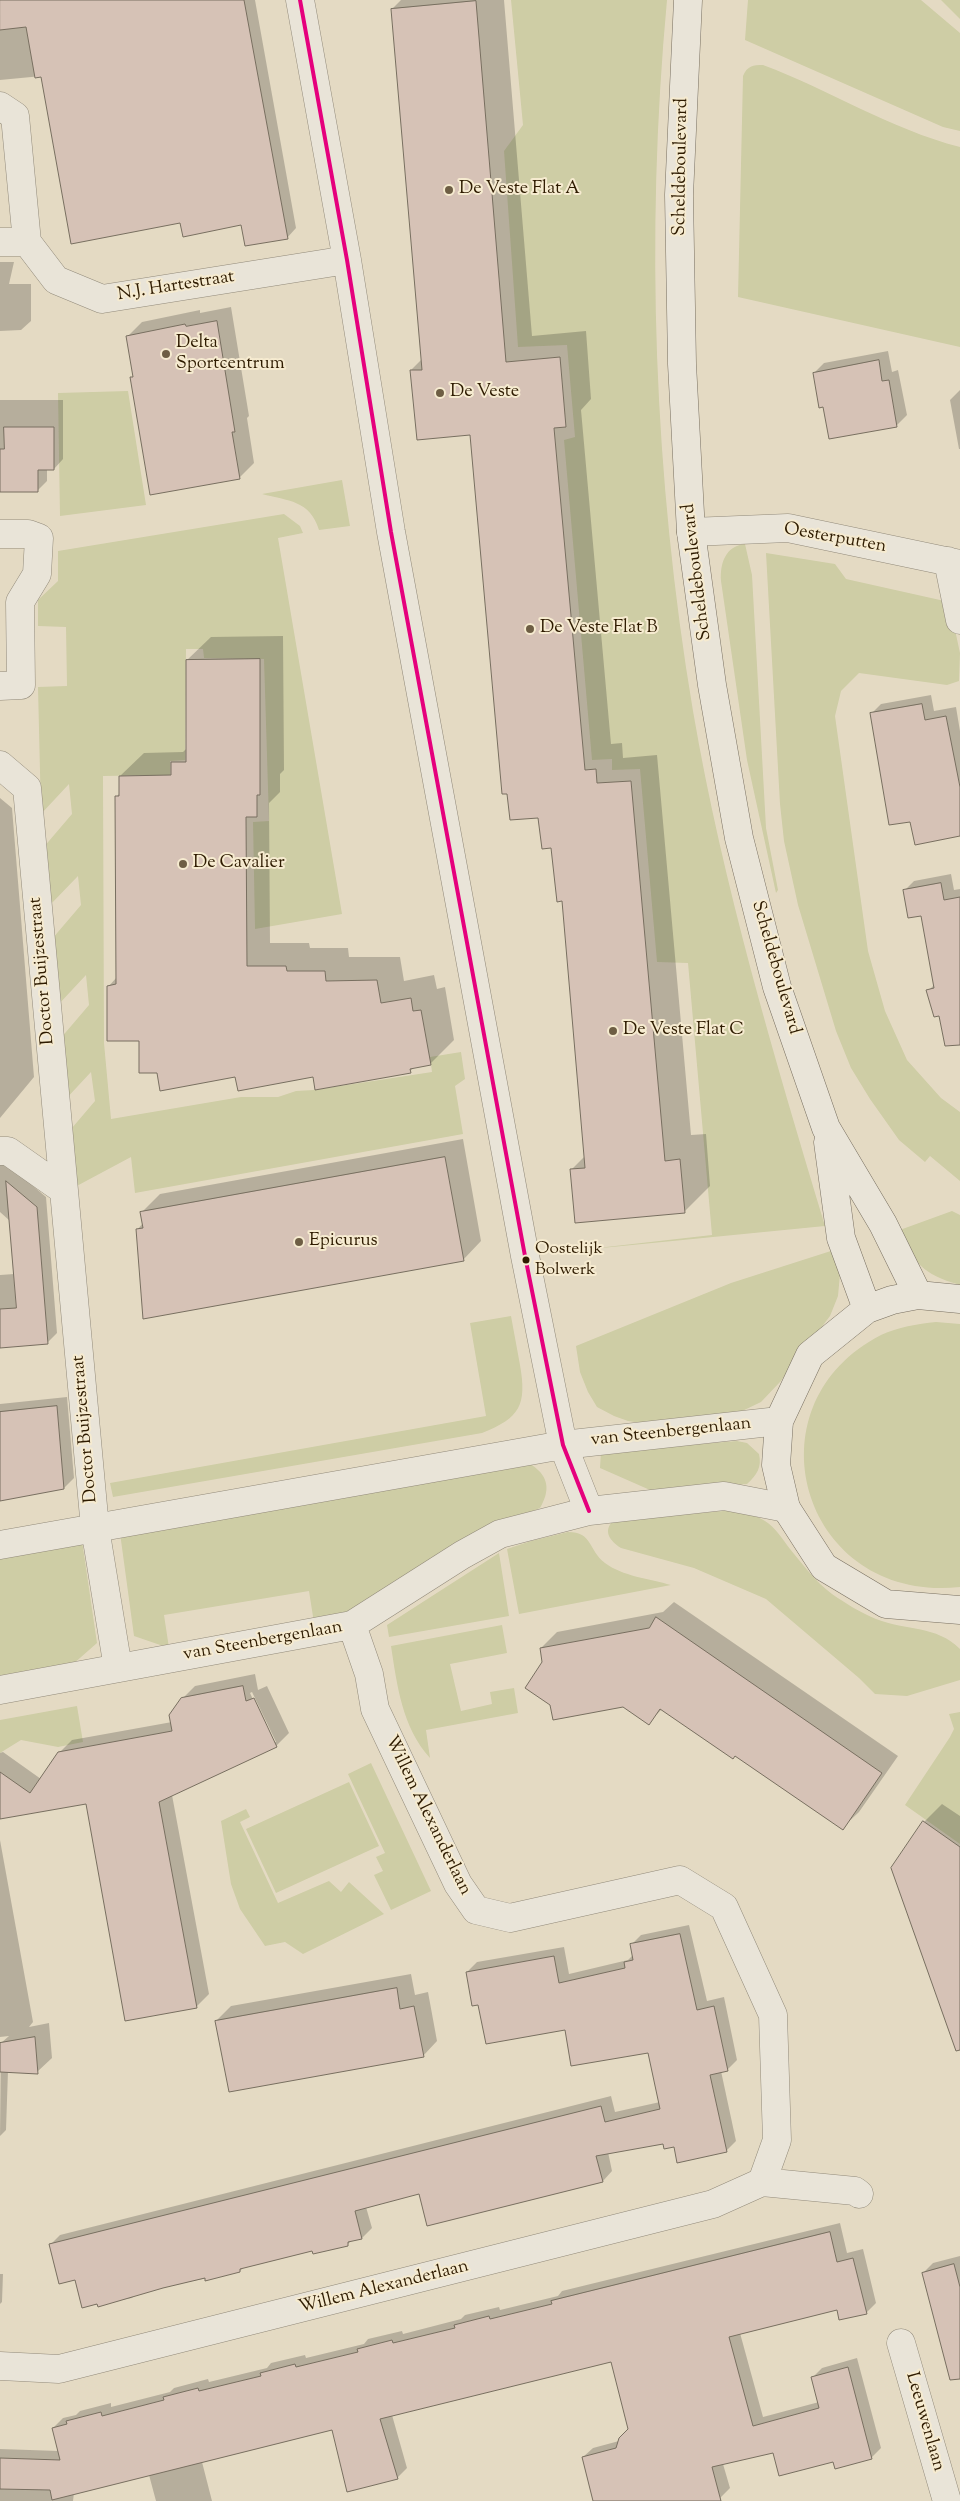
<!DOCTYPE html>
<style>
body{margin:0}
canvas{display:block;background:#e4dac3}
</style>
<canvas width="960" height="2501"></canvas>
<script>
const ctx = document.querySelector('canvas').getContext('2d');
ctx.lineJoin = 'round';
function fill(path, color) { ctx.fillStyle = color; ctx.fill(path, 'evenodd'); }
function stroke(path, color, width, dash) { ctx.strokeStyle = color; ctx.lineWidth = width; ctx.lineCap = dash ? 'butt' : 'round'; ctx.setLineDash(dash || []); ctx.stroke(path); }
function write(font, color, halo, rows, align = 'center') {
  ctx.font = font + ' "Sorts Mill Goudy",serif'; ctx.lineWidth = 4; ctx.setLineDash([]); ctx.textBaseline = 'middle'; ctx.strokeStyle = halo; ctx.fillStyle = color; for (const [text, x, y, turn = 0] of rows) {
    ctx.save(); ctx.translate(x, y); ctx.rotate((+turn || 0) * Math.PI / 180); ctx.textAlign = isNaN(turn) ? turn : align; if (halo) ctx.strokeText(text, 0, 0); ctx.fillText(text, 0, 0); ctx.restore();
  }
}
fill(new Path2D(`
 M 511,0 L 667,0 C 645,236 654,477 693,711 C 723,886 774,1056 825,1226 L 571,1251 L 712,1235 L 688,963 L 657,962 L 640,769 L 612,770 L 612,759 L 592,760 L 564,440 L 575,437 L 567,345 L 518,347 L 504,151 L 523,125 Z
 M 748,0 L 921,0 L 960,33 L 960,131 L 943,127 L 745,40 Z
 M 941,0 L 960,0 L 960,19 Z
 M 763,65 C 830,90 890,129 960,147 L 960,347 L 738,297 L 743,76 C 747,66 753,65 763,65 Z
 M 128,391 L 146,505 L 60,516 L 58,393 Z
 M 342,480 L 350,526 L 319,530 C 310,500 288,501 262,494 Z
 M 284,514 L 300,526 L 303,533 L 278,538 L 342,914 L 255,929 L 253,822 L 269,821 L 264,659 L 204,658 L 203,649 L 186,649 L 185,760 L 170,761 L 170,775 L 103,776 L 104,1043 L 111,1119 L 241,1097 L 278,1097 L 296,1091 L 314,1090 L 432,1072 L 430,1057 L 461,1052 L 465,1079 L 455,1086 L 463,1134 L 135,1193 L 131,1157 L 73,1188 L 66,1135 L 95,1101 L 91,1072 L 64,1101 L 60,1039 L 89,1005 L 86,975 L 58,1005 L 52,939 L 81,905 L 78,876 L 50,905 L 43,848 L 72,814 L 69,784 L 41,814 L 38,687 L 67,686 L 66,627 L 38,626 L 38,600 L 58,581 L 58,551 Z
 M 745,544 L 752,575 L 766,828 L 778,890 L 776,893 L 747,760 L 721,581 C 720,564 725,546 745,544 Z
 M 766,553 L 835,564 L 846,579 L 949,602 L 960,653 L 959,681 L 947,685 L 859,673 L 841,691 L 835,716 L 868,951 L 885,1011 L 907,1060 L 941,1098 L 960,1112 L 960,1181 L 930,1156 L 925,1162 L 899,1140 L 870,1099 L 851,1068 L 836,1031 L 798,905 L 784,841 L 780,804 Z
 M 952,1211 L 960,1215 L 960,1285 C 920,1273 918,1265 897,1231 Z
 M 834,1250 L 840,1274 L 838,1296 L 830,1316 L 780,1382 L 761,1402 L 736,1414 L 649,1424 L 628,1421 L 614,1416 L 597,1407 L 588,1392 L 580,1372 L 576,1346 L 731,1283 Z
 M 511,1316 C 514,1332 517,1349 520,1365 C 527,1405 520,1418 482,1433 L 113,1497 L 110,1483 L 486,1416 L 470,1323 Z
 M 936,1322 L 960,1324 L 960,1587 C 802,1604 744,1405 881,1335 C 898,1327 917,1324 936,1322 Z
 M 737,1441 L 747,1443 L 759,1454 C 762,1467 757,1475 747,1484 L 650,1490 L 600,1468 L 601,1452 Z
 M 525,1461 C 546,1472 553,1486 540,1508 L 472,1537 L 359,1610 L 314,1623 L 309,1591 L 164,1615 L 169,1648 L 134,1636 L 120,1533 Z
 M 736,1510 C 746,1513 756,1515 765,1521 C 776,1528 783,1540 790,1549 C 803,1565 816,1582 832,1594 C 845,1603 861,1613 876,1619 C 907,1631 936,1625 960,1649 L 960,1680 L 907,1696 L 875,1694 L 859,1678 L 766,1599 L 694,1568 L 621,1548 C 610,1541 602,1531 614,1520 Z
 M 568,1532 C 593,1532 588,1550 605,1563 C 622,1576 650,1579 671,1585 L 519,1614 L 507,1549 L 531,1541 Z
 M 82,1541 L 97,1643 L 72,1665 L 0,1678 L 0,1556 Z
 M 499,1553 L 509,1616 L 389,1637 L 387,1625 Z
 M 502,1625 L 507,1653 L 450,1664 L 461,1711 L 492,1704 L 490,1692 L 514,1688 L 518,1713 L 426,1730 L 430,1758 C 402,1727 397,1685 391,1646 Z
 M 77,1706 L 83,1742 L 58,1747 L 21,1740 L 0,1753 L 0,1720 Z
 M 960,1712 L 960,1844 L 905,1805 L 950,1737 L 954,1729 L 949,1714 Z
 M 371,1763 L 431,1891 L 391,1910 L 374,1875 L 383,1871 L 376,1857 L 385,1853 L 348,1774 Z
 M 349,1782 L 379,1846 L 276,1893 L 246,1829 Z
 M 246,1809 L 250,1817 L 240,1822 L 278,1903 L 329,1881 L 341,1892 L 349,1882 L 384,1914 L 303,1954 L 285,1942 L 265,1946 L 240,1909 L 231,1884 L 221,1821 Z`), '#cecda5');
fill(new Path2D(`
 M 0,0 L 255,0 L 296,228 L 287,238 L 242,224 L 181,222 L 42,76 L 0,80 Z
 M 401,0 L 504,0 L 532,336 L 586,331 L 591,399 L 581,410 L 611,744 L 622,743 L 623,758 L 657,755 L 691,1135 L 706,1134 L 710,1186 L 684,1212 L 571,1170 L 585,1156 L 563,900 L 553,847 L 539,817 L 471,434 L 411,370 L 422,359 L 392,9 Z
 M 0,262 L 14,262 L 9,284 L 31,284 L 31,321 L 21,330 L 0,331 Z
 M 231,307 L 249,416 L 247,418 L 254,463 L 239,478 L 132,378 L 134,375 L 127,337 L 142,322 L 200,310 L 200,313 Z
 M 888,351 L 892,372 L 898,370 L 907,415 L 897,425 L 824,405 L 814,373 L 824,363 Z
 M 960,390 L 960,449 L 959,449 L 950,400 Z
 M 0,400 L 63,400 L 63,459 L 54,469 L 47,469 L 47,481 L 37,491 L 0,491 Z
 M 283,636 L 284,770 L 280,774 L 280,792 L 269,803 L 270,943 L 309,943 L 310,948 L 348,948 L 349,957 L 400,957 L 404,981 L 434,975 L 437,989 L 445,987 L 454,1040 L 430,1064 L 415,1067 L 410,1071 L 236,1076 L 158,1072 L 108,987 L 117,977 L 116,797 L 120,793 L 120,776 L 144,753 L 183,752 L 188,747 L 187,660 L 211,637 Z
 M 931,695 L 934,711 L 956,707 L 960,731 L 960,835 L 911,820 L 872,713 L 881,704 Z
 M 0,798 L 12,808 L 34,1077 L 0,1118 Z
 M 951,874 L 954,890 L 960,889 L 960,1030 L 928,991 L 935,984 L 922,914 L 904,891 L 914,881 Z
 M 463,1139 L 481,1241 L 463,1260 L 137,1230 L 143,1223 L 141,1213 L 160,1194 Z
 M 0,1158 L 46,1197 L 57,1333 L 47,1343 L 0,1316 L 0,1275 L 14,1274 L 10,1221 L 0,1212 Z
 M 67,1397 L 74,1478 L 64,1488 L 0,1500 L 0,1404 Z
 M 674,1602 L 898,1756 L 859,1812 L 842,1828 L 735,1755 L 662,1709 L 648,1723 L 624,1706 L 544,1662 L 541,1648 L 557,1632 L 663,1612 Z
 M 255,1674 L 258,1690 L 267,1686 L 289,1733 L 276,1746 L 172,1795 L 209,1994 L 196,2007 L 87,1802 L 0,1818 L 0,1753 L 3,1752 L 41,1779 L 59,1753 L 72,1740 L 172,1722 L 182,1699 L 195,1686 ZM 252,1692 L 276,1742 L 273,1742 L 250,1693 Z
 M 942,1804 L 960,1816 L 960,2002 L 924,1822 Z
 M 0,1840 L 33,2022 L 29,2027 L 49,2023 L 52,2058 L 37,2072 L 8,2071 L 6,2130 L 0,2136 L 1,2043 L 9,2036 L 0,2037 Z
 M 689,1925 L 707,2001 L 724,1997 L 737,2060 L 727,2070 L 721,2071 L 736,2141 L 726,2151 L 664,2142 L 608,2152 L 612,2171 L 603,2181 L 420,2192 L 366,2207 L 372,2228 L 362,2238 L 352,2240 L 348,2244 L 313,2250 L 244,2267 L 240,2271 L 136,2293 L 132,2298 L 83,2307 L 76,2279 L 50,2245 L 60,2235 L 611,2096 L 615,2112 L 660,2102 L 649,2052 L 480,2004 L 467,1972 L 477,1962 L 564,1947 L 569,1974 L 628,1960 L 633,1955 L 631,1945 L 641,1935 Z
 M 411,1974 L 415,1995 L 428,1992 L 437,2041 L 423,2056 L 216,2021 L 231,2006 Z
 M 840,2223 L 847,2253 L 863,2249 L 876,2303 L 867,2312 L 840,2318 L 838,2309 L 740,2333 L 763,2417 L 819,2402 L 812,2378 L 822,2368 L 857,2358 L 881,2448 L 871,2458 L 834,2460 L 774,2451 L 723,2464 L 730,2488 L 720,2498 L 708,2501 L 594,2501 L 583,2457 L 593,2448 L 619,2441 L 629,2429 L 612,2360 L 392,2415 L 407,2468 L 397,2478 L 333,2429 L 202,2462 L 212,2501 L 156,2501 L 149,2475 L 74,2493 L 73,2501 L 0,2501 L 0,2449 L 59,2451 L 53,2428 L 63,2418 L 76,2415 L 80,2411 L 111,2403 L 111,2407 L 170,2392 L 174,2388 L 208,2379 L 209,2382 L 267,2368 L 271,2363 L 305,2355 L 306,2358 L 364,2344 L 368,2339 L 402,2331 L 403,2334 L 461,2319 L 465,2315 L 499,2307 L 500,2310 L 558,2296 L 562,2291 Z
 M 960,2256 L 960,2330 L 923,2273 L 933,2263 Z
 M 0,2274 L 3,2274 L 2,2302 L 0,2304 Z`), '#0003');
const building = new Path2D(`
 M 0,0 L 244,0 L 288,239 L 245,246 L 241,225 L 183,237 L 180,223 L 71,244 L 41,77 L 35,78 L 26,27 L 0,30 Z
 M 476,1 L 506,362 L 560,357 L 566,427 L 554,428 L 585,770 L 596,769 L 597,783 L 631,781 L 665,1161 L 680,1159 L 685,1213 L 575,1223 L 570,1169 L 585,1168 L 562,901 L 557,902 L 551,848 L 542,849 L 538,818 L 510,820 L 507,794 L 502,794 L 470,435 L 417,440 L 410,370 L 422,370 L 391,9 Z
 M 217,321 L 235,432 L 232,432 L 240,479 L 150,495 L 130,377 L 133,377 L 126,336 L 185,324 L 186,326 Z
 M 879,360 L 882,381 L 889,380 L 897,427 L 829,439 L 823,407 L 819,408 L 813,373 Z
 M 4,427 L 54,427 L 54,470 L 38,470 L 38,492 L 0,492 L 0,449 L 4,449 Z
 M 260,659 L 260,795 L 257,795 L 257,817 L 246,817 L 247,966 L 286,966 L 287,971 L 325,971 L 326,981 L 377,980 L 381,1003 L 411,998 L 413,1011 L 421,1010 L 431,1065 L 410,1069 L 411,1073 L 315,1090 L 313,1077 L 238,1091 L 235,1077 L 160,1091 L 157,1073 L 139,1073 L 139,1041 L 107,1041 L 107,986 L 116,984 L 115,796 L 119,796 L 119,776 L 171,775 L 171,762 L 186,762 L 186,660 Z
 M 922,704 L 925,720 L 946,716 L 960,787 L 960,836 L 915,845 L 910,822 L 889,825 L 870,713 Z
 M 941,883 L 944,900 L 960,897 L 960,1045 L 945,1046 L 939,1016 L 934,1017 L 926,990 L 934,988 L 921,916 L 908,918 L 903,890 Z
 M 445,1157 L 464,1261 L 143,1319 L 136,1229 L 143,1228 L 140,1212 Z
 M 6,1181 L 37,1207 L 48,1344 L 0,1348 L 0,1309 L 16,1308 Z
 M 57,1406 L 64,1489 L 0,1501 L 0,1412 Z
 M 656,1617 L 882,1773 L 843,1830 L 735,1756 L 733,1759 L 660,1709 L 649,1725 L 623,1707 L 553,1720 L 550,1705 L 525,1688 L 542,1662 L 540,1648 L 649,1628 Z
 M 243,1686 L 246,1701 L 254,1698 L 277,1747 L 159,1802 L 197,2008 L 125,2021 L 86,1804 L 0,1819 L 0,1772 L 30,1793 L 58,1752 L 172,1731 L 169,1715 L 181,1698 Z
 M 923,1821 L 960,1847 L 960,2050 L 956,2051 L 891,1868 Z
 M 680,1934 L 697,2010 L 714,2006 L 728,2071 L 710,2075 L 727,2152 L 677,2163 L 674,2147 L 664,2149 L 663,2144 L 596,2156 L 603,2182 L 427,2226 L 419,2194 L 355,2211 L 362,2239 L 348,2242 L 348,2246 L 313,2254 L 312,2251 L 240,2269 L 240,2272 L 205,2281 L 205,2278 L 163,2288 L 98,2307 L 97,2304 L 82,2308 L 75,2280 L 59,2284 L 49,2244 L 601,2106 L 605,2122 L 660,2109 L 648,2053 L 571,2066 L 565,2030 L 486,2044 L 478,2005 L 472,2006 L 466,1972 L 554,1956 L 559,1983 L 625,1968 L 624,1962 L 633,1960 L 630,1944 Z
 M 397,1988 L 400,2009 L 414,2006 L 424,2057 L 229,2092 L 215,2021 Z
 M 35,2037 L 38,2074 L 0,2072 L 0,2043 Z
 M 830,2232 L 837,2262 L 853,2258 L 867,2314 L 839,2320 L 837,2310 L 729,2337 L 753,2426 L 819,2408 L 811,2377 L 848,2367 L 872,2459 L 835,2469 L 833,2462 L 779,2476 L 773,2453 L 712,2467 L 721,2501 L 593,2501 L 582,2457 L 616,2448 L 619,2438 L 628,2429 L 611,2362 L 380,2419 L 398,2479 L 347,2492 L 332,2430 L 52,2500 L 50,2490 L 0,2489 L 0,2458 L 60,2460 L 52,2428 L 67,2424 L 66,2421 L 101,2412 L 102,2416 L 164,2400 L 163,2397 L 198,2388 L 199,2391 L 261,2376 L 260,2373 L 295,2364 L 296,2367 L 358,2352 L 357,2349 L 392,2340 L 393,2343 L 455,2328 L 454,2325 L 489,2316 L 490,2319 L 552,2304 L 551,2301 Z
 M 954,2264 L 960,2287 L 960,2379 L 950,2380 L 922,2273 Z`);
fill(building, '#d6c2b6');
stroke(building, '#786f60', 1);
const street = new Path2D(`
 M 300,0 L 347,260 L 391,532 L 525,1256 L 563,1445 L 589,1511
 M 0,106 L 15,116 L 27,242 L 56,280 L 102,299 L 347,260
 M 0,242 L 27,242
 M 691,532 L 788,528 L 960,564
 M 0,534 L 28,534 L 39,538 L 37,574 L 20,602 L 21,685 L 0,686
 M 948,561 L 960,620
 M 0,765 L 27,788 L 95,1528 L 118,1668
 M 0,1151 L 8,1151 L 62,1189
 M 0,1545 L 563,1445 L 779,1421
 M 352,1625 L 369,1674 L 375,1709 L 458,1884 L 476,1910 L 510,1918 L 680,1880 L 724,1907 L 773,2015 L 777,2140 L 762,2182
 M 0,1690 L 352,1625 L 462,1555 L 500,1534 L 589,1511 L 724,1496 L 786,1508
 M 901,2343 L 947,2501
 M 0,2366 L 59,2369 L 713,2204 L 762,2182 L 855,2191 L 859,2194`);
const secondary = new Path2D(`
 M 688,0 L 679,195 L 682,364 L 691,532 L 712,685 L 739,838 L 777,987 L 826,1128 L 883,1224 L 918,1295
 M 828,1142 L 841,1238 L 867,1309
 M 960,1299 L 918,1295 L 892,1300 L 867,1309 L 810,1355 L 779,1421 L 776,1465 L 786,1508 L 824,1567 L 886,1604 L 960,1610`);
stroke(street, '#928a7a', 29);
stroke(secondary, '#786f60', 29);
stroke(street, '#e9e4d8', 28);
stroke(secondary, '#e9e4d8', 28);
stroke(new Path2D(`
 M 300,0 L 347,260 L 391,532 L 525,1256 L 563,1445 L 589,1511`), '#e5007d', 4);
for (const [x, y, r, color] of [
 [449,190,5,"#6e5e44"],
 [166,354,5,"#6e5e44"],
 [440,393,5,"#6e5e44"],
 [530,629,5,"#6e5e44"],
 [183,864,5,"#6e5e44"],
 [613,1031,5,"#6e5e44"],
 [299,1242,5,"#6e5e44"],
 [526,1260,4.5,"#2e1b00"]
]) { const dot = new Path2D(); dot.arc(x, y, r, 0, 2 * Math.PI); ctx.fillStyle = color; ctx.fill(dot); stroke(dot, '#f6ebd0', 2); }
write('17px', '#2e1b00', '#f6ebd0', [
 ["Oostelijk",535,1250],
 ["Bolwerk",535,1271]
], 'left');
write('18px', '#2e1b00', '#f6ebd0', [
 ["Scheldeboulevard",682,167,-89],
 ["N.J. Hartestraat",176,287,-9],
 ["Oesterputten",835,539,10],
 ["Scheldeboulevard",698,572,-97],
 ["Scheldeboulevard",775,968,74],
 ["Doctor Buijzestraat",43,971,-95],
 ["Doctor Buijzestraat",86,1429,-95],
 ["van Steenbergenlaan",671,1433,-6],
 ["van Steenbergenlaan",263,1642,-10],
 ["Willem Alexanderlaan",427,1816,64],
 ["Willem Alexanderlaan",384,2288,-14],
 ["Leeuwenlaan",924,2422,74]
]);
write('18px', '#2e1b00', '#f6ebd0', [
 ["De Veste Flat A",459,190],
 ["Delta",176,344],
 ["Sportcentrum",176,365],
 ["De Veste",450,393],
 ["De Veste Flat B",540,629],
 ["De Cavalier",193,864],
 ["De Veste Flat C",623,1031],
 ["Epicurus",309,1242]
], 'left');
</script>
